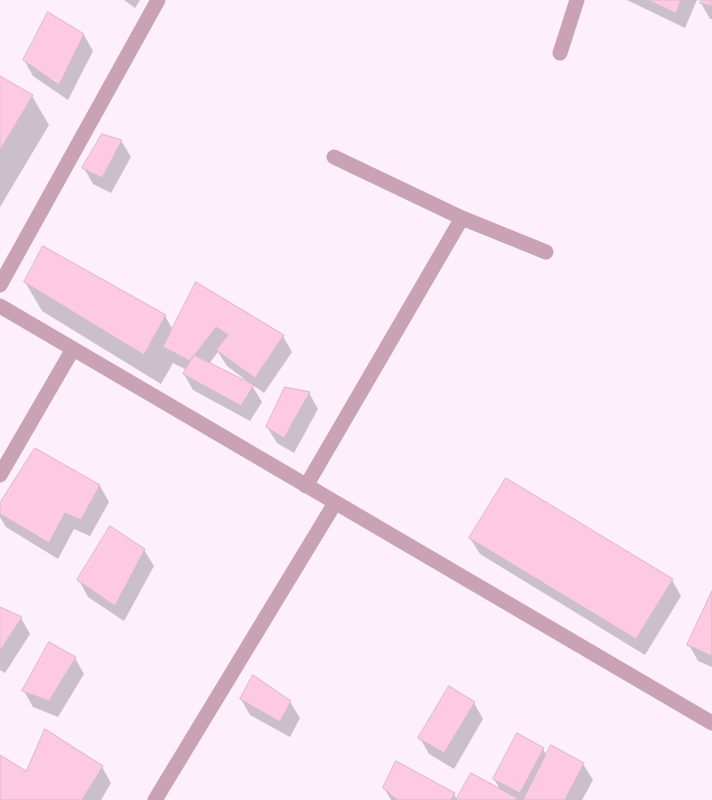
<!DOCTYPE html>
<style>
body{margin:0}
canvas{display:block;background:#fdeffc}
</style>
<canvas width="712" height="800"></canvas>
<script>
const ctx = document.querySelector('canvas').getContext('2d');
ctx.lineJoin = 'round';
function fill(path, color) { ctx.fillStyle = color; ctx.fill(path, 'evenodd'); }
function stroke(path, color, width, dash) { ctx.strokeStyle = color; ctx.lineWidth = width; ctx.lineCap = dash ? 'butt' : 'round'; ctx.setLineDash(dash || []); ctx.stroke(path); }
fill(new Path2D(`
 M 124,0 L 140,0 L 135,8 Z
 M 627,0 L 697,0 L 685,28 Z
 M 702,0 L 712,0 L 712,19 L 710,19 L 701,3 Z
 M 84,35 L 93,51 L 68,100 L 33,76 L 24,60 Z
 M 0,78 L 32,96 L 49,125 L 0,207 Z
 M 102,136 L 122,142 L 131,157 L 111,193 L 93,184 L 84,168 Z
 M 43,247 L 165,316 L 173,330 L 197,284 L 283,336 L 292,352 L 264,393 L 251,384 L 262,402 L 250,421 L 193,390 L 184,374 L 187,370 L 173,363 L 161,384 L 42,311 L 25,282 ZM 218,352 L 227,366 L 251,384 L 251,385 L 209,364 Z
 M 309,393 L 318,409 L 294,453 L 277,443 L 267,427 Z
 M 35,449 L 100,486 L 109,502 L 90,536 L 74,529 L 58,559 L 6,527 L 0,517 L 0,506 Z
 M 470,538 L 672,580 L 681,596 L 645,655 L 480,554 Z
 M 144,550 L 154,566 L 124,621 L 88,597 L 79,580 Z
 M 712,594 L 712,667 L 698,661 L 689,645 Z
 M 0,609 L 21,618 L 30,634 L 5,673 L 0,670 Z
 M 75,658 L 84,674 L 58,717 L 33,707 L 24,691 Z
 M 241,699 L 290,702 L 300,718 L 290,737 L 250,715 Z
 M 474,703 L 483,719 L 454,769 L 429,754 L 420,738 Z
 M 543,749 L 547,756 L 583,764 L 593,780 L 582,800 L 391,800 L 384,788 L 454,794 L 457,800 L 501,791 L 494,779 Z
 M 0,757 L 26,773 L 102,767 L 111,783 L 101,800 L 0,800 Z`), '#0003');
const building = new Path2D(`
 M 648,0 L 681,0 L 676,13 Z
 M 701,0 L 712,0 L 712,6 L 700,3 Z
 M 48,12 L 84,34 L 59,85 L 23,60 Z
 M 0,76 L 33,95 L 0,150 Z
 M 102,134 L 122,140 L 102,178 L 82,168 Z
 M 43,246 L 166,315 L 144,355 L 24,282 Z
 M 196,282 L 284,335 L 255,378 L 216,350 L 228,335 L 216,327 L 190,361 L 163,347 Z
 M 194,355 L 254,385 L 241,406 L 183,374 Z
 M 285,387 L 310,392 L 284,438 L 266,427 Z
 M 35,448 L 100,485 L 81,520 L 65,513 L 49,543 L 0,514 L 0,503 Z
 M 506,478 L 673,579 L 636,639 L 469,538 Z
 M 110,526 L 145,549 L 115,606 L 77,580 Z
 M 712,591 L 712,656 L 687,645 Z
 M 0,607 L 22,617 L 0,651 Z
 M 49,642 L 76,657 L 49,701 L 22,691 Z
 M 253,675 L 291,701 L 280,722 L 240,699 Z
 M 449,686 L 475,702 L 444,753 L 418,738 Z
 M 45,729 L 103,766 L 82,800 L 0,800 L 0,755 L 26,771 Z
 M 517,733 L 544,748 L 520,793 L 493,779 Z
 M 551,745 L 584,763 L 565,800 L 523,800 Z
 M 396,761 L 455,793 L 451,800 L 397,800 L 383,788 Z
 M 471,773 L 517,798 L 516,800 L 456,800 Z`);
fill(building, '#fdcae1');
stroke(building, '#d5b9c5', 1);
stroke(new Path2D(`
 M 560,53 L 577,0
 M 334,157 L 462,218 L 546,252
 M 0,285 L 158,0
 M 0,306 L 712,723
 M 0,475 L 73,349
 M 306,486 L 462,218
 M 155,800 L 335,503`), '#c9a3b3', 15);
</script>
